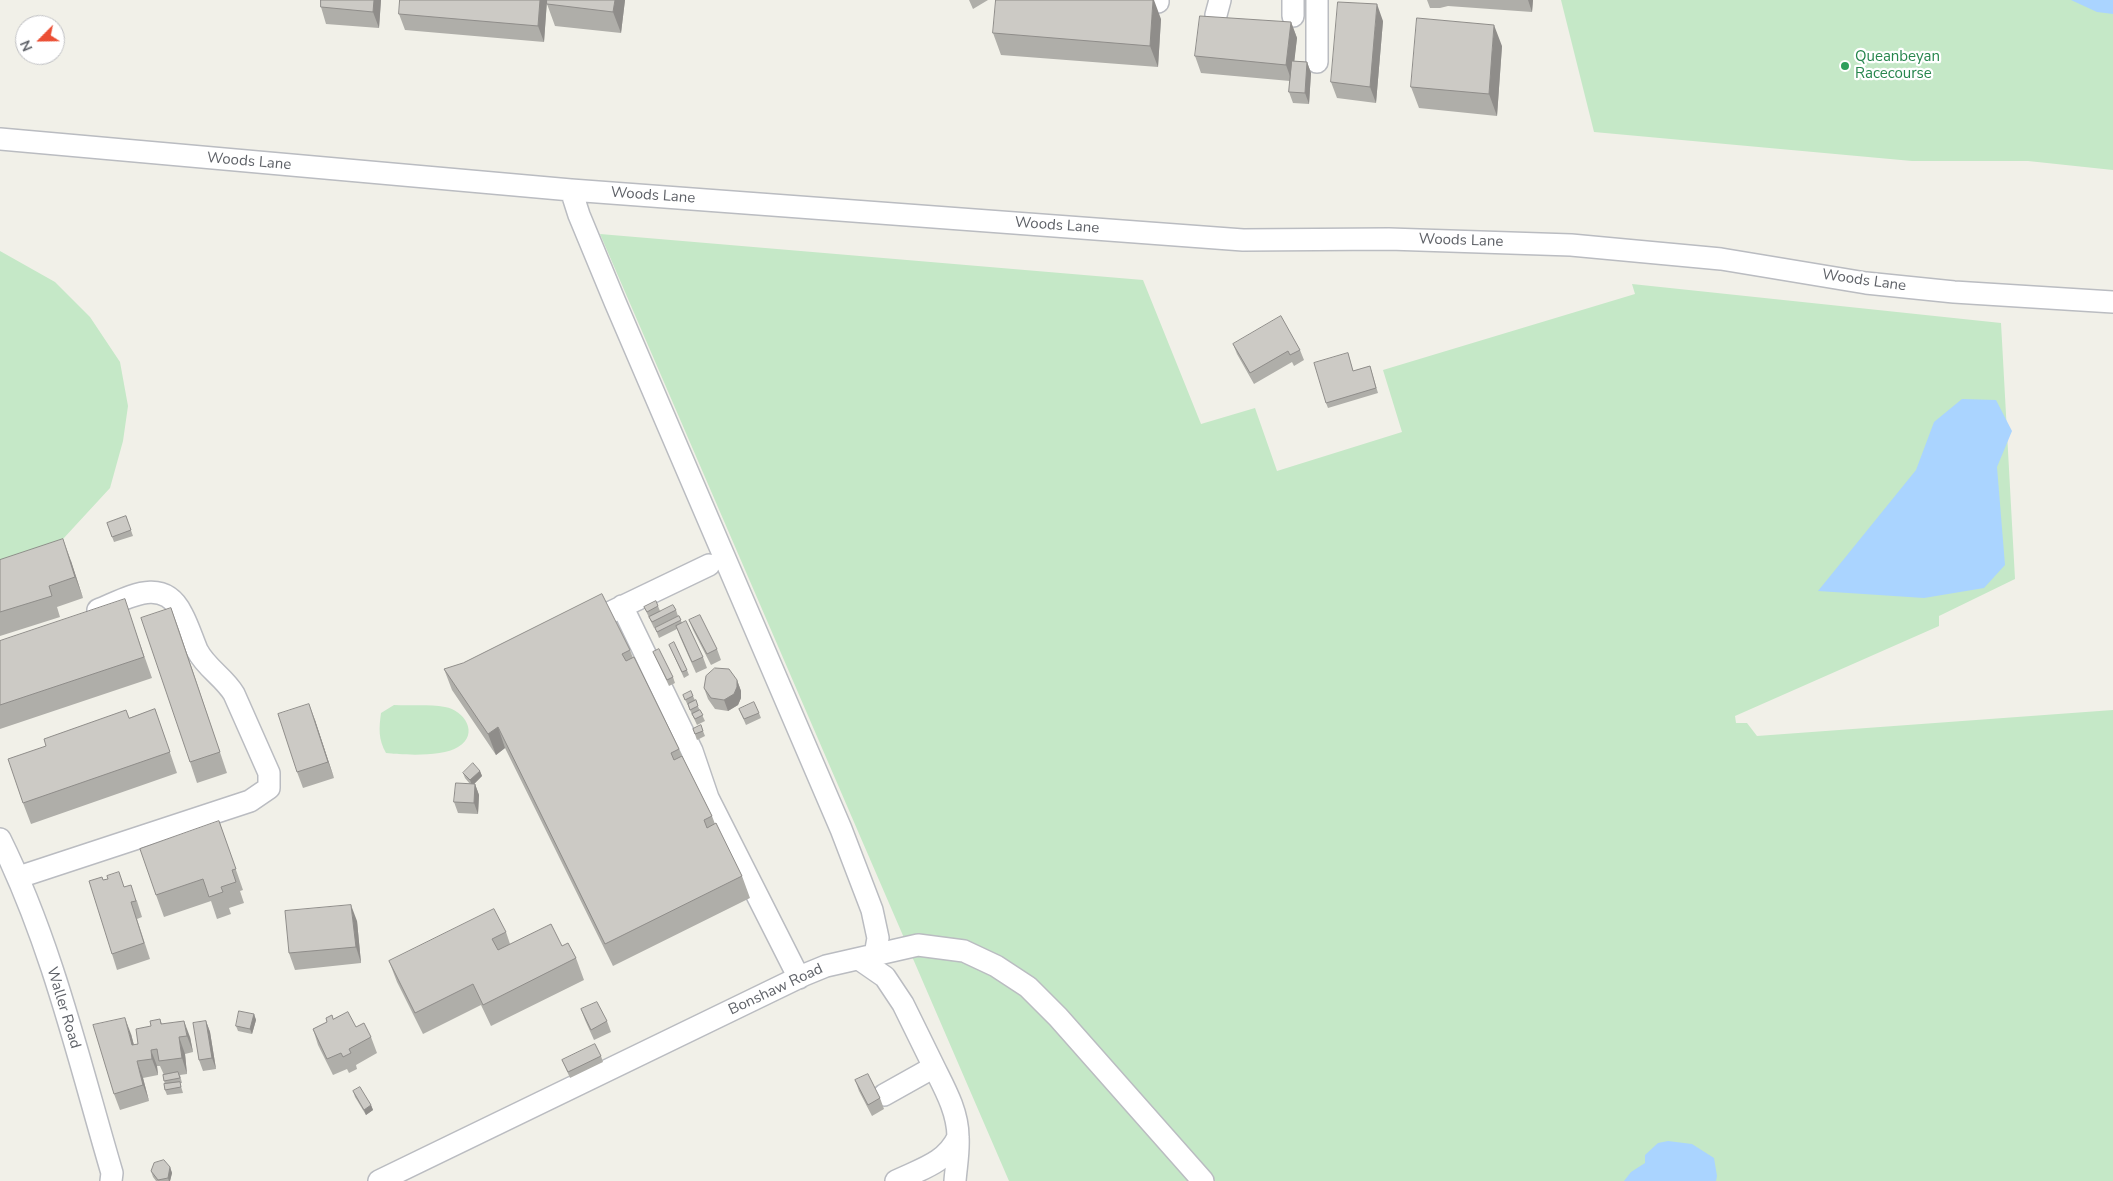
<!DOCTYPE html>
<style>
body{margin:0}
#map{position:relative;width:2113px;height:1181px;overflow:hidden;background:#f1f0e8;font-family:"Nunito Sans",sans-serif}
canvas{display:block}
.north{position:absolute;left:15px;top:15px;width:50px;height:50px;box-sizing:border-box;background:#fff;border:1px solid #bfc0c3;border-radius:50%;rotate:247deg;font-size:14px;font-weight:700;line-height:20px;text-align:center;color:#5f6268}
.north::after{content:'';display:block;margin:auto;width:18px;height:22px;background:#eb4e33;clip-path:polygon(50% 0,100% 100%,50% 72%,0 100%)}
</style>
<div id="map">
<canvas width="2113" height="1181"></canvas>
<div class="north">N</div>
</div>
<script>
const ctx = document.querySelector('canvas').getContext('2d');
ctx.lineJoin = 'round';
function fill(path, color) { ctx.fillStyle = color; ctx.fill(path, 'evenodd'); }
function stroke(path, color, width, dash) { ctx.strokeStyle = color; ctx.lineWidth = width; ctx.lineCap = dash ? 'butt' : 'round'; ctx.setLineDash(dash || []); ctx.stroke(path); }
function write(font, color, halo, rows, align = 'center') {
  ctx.font = font + ' "Nunito Sans",sans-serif'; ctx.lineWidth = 4.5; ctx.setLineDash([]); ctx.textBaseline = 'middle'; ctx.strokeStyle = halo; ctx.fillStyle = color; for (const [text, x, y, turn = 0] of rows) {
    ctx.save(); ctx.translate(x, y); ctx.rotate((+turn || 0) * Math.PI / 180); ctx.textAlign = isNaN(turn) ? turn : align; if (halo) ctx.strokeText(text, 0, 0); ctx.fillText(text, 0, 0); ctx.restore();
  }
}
fill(new Path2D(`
 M 1561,0 L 2113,0 L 2113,170 L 2028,161 L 1912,161 L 1594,132 Z
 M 600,234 L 1143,280 L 1201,424 L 1255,408 L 1277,471 L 1402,432 L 1383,370 L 1635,294 L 1632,284 L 2001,323 L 2015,579 L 1939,616 L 1939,626 L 1735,716 L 1736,723 L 1747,723 L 1757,736 L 2113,710 L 2113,1181 L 1009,1181 Z
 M 0,251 L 55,282 L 90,317 L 120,362 L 128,406 L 123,441 L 110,488 L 63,539 L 0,565 Z
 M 394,705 C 410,706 429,704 445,707 C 464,710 480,734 458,747 C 443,757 403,755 386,753 C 378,739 379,728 381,713 Z`), '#c5e8c7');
fill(new Path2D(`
 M 2071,0 L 2113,0 L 2113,14 L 2097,12 Z
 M 1962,399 L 1996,400 L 2012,431 L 1997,467 L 2005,565 L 1984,588 L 1924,598 L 1818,591 L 1916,470 L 1934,422 Z
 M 1668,1141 L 1692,1144 L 1714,1158 L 1717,1176 L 1716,1181 L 1624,1181 L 1631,1172 L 1645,1163 L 1645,1155 L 1658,1143 Z`), '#aad4ff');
const minor = new Path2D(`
 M 1146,0 L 1158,2 L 1158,0
 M 1216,15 L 1220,0
 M 1293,16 L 1293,0
 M 1317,62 L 1317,0
 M 0,139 L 571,190 L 1243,240 L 1389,239 L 1571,245 L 1721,259 L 1866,283 L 1954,292 L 2113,302
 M 571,190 L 579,215 L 615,302 L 841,829 L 872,910 L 878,938 L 875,955
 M 622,606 L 692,751 L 708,798 L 799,978
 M 611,612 L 709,565
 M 0,839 C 52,944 79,1061 112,1173 L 111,1181
 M 19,877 L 250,801 L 269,788 L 269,773 L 234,694 C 224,677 206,668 197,650 C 192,638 188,625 182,614 C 163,575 128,598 98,610
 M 859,959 L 885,977 L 903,1004 L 934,1067 L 884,1095
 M 934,1067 C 945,1089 958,1112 958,1137 C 959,1152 956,1167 955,1181
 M 379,1181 L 804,975 L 826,966 L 918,945 L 964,951 L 996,966 L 1028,987 L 1058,1017 L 1203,1181
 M 896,1181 C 921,1169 946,1163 958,1137`);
stroke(minor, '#babcc1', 24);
stroke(minor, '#fff', 21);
fill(new Path2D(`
 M 381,0 L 379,28 L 326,24 L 321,7 Z
 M 547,0 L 544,42 L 405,30 L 399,14 Z
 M 547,0 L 625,0 L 621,33 L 555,26 L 547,4 Z
 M 969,0 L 988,0 L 973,9 Z
 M 1427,0 L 1533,0 L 1532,12 L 1448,6 L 1440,8 L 1430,8 Z
 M 1161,19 L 1158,67 L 1001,55 L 993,33 Z
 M 1383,21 L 1376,103 L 1337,98 L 1331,82 Z
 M 1291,22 L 1297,38 L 1294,61 L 1307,62 L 1311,73 L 1309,104 L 1293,103 L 1289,92 L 1290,81 L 1201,73 L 1195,56 Z
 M 1502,46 L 1497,116 L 1419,108 L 1411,87 Z
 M 1233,344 L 1300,350 L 1304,360 L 1294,366 L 1292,362 L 1254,384 L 1237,354 Z
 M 1348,353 L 1353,371 L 1370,366 L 1378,393 L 1328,408 L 1326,403 Z
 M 126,516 L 133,536 L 114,542 L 107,523 Z
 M 0,560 L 71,561 L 83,598 L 57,607 L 60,617 L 0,636 Z
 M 658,606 L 660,611 L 676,610 L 678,616 L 654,628 L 644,607 Z
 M 171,608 L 227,773 L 197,783 L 190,762 Z
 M 679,616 L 682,623 L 703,657 L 707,668 L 696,673 L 680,637 L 677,629 L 659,638 L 655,628 Z
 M 689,620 L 717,649 L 721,660 L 711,665 L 693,630 Z
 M 132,621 L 152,678 L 0,729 L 0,641 Z
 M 669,645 L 687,670 L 689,675 L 684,678 Z
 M 630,650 L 633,658 L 679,749 L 682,756 L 712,816 L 715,824 L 742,876 L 750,898 L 613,966 L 505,748 L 496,755 L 452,690 L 444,669 Z
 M 653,652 L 673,677 L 675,683 L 669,686 Z
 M 737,680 L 741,691 L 741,698 L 738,705 L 728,711 L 715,709 L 708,699 L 704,688 Z
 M 683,695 L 693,696 L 705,721 L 697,725 Z
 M 155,709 L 177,773 L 31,824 L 23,803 L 129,718 Z
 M 739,709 L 759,713 L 761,718 L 746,725 Z
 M 315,720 L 334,778 L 303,788 L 297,772 Z
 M 693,729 L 703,731 L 705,736 L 697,740 Z
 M 480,771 L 482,776 L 474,784 L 475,784 L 479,795 L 478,814 L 458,813 L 454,802 L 470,784 L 465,778 L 463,773 Z
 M 219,821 L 243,890 L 240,891 L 244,903 L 229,908 L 231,914 L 217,919 L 211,901 L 164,917 L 156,895 Z
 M 104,880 L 125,887 L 137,901 L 142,917 L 137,919 L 150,959 L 117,970 L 112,954 Z
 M 357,921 L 361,963 L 295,970 L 289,953 Z
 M 506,932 L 510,944 L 562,946 L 576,958 L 584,980 L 491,1026 L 481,1005 L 423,1034 L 397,982 L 389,961 Z
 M 581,1009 L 607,1021 L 611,1032 L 594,1040 L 585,1020 Z
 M 254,1014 L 256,1020 L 252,1034 L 238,1031 L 236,1026 Z
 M 160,1019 L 162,1024 L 190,1037 L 193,1052 L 185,1054 L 187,1074 L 180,1075 L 182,1083 L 180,1083 L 183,1093 L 167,1095 L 165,1090 L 164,1075 L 160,1066 L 157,1066 L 158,1075 L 143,1078 L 149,1101 L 120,1110 L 114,1094 L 131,1034 L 134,1045 L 138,1044 L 151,1026 Z
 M 333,1019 L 356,1027 L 371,1037 L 377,1053 L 356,1065 L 357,1069 L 349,1073 L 347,1069 L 333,1075 L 318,1045 L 313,1029 Z
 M 206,1021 L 210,1032 L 216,1069 L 203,1071 L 199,1060 Z
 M 601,1056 L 603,1062 L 570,1078 L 562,1060 Z
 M 855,1080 L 880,1098 L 884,1109 L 872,1116 L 859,1091 Z
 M 353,1091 L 371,1105 L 373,1110 L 366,1115 L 355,1097 Z
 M 170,1167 L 172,1173 L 170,1181 L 156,1181 L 153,1177 L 151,1171 Z`), '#afaea9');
fill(new Path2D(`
 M 374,0 L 381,0 L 379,28 L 373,12 Z
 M 540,0 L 547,0 L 544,42 L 538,26 Z
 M 615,0 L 625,0 L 621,33 L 613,12 Z
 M 1153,0 L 1154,0 L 1161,19 L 1158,67 L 1150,46 Z
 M 1528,0 L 1533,0 L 1532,12 Z
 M 1377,4 L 1383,21 L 1376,103 L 1370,87 Z
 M 1291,22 L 1297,38 L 1292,82 L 1286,65 Z
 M 1494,25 L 1502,46 L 1497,116 L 1489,94 Z
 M 1307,62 L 1311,73 L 1309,104 L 1305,93 Z
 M 63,539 L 71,561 L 83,598 L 75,577 Z
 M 171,608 L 179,630 L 227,773 L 220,752 Z
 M 737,680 L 741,691 L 741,698 L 738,705 L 728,711 L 724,700 Z
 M 309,704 L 315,720 L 334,778 L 328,762 Z
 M 498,727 L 505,748 L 496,755 L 488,734 Z
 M 480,771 L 482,776 L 472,786 L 470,780 Z
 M 475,784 L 479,795 L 478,814 L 474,803 Z
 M 351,905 L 357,921 L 361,963 L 356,947 Z
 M 254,1014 L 256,1020 L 252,1034 L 250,1029 Z
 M 125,1018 L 131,1034 L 138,1061 L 132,1045 Z
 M 184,1021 L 190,1037 L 193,1052 L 187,1036 Z
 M 206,1021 L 210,1032 L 216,1069 L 212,1058 Z
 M 179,1037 L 185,1054 L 187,1074 L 182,1058 Z
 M 151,1050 L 157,1066 L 158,1075 L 152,1059 Z
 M 137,1061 L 143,1078 L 149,1101 L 143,1085 Z
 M 371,1105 L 373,1110 L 366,1115 L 364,1110 Z
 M 170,1167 L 172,1173 L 170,1181 L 169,1181 L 168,1178 Z`), '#8f8d8a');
const building = new Path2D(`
 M 321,0 L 374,0 L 373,12 L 321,7 Z
 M 400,0 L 540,0 L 538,26 L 399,14 Z
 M 547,0 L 615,0 L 613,12 L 547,4 Z
 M 996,0 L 1153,0 L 1150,46 L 993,33 Z
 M 1338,2 L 1377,4 L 1370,87 L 1331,82 Z
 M 1200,16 L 1291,22 L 1286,65 L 1195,56 Z
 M 1417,18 L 1494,25 L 1489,94 L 1411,87 Z
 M 1292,61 L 1307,62 L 1305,93 L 1289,92 Z
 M 1281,316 L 1300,350 L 1290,355 L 1288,351 L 1250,373 L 1233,344 Z
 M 1348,353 L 1353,371 L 1370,366 L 1376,388 L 1326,403 L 1314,363 Z
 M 126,516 L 131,530 L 112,537 L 107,523 Z
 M 63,539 L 75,577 L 49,586 L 52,596 L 0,612 L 0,560 Z
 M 602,594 L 630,650 L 622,654 L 626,661 L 634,657 L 679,749 L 671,753 L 674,760 L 682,756 L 712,816 L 704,820 L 707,828 L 716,823 L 742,876 L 605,944 L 498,727 L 488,734 L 444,669 L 463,663 Z
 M 125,599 L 144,657 L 0,705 L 0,641 Z
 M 656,601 L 658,606 L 647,612 L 644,607 Z
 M 673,605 L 676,610 L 652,622 L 649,617 Z
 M 171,608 L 220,752 L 190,762 L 141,618 Z
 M 700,615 L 717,649 L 707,654 L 689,620 Z
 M 679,616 L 681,620 L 657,632 L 655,628 Z
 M 686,621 L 703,657 L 692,662 L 676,626 Z
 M 674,642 L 687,670 L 682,672 L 669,645 Z
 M 659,649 L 673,677 L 667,680 L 653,652 Z
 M 715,668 L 729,669 L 737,680 L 737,687 L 734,694 L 724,700 L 711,698 L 704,688 L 706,676 Z
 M 691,691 L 693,696 L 685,700 L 683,695 Z
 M 696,700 L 698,706 L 690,710 L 688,704 Z
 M 754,702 L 759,713 L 744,719 L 739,709 Z
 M 309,704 L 328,762 L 297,772 L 278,714 Z
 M 155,709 L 170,752 L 23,803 L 8,759 L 46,746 L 44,739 L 126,710 L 129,718 Z
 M 700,710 L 703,715 L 695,719 L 692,714 Z
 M 701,725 L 703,731 L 695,734 L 693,729 Z
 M 473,763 L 480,771 L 470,780 L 463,773 Z
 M 456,783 L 475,784 L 474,803 L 454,802 Z
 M 219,821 L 236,869 L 232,870 L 236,882 L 221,887 L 223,892 L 209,897 L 203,879 L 156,895 L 140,849 Z
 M 119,872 L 124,887 L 131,885 L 136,901 L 131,902 L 144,943 L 112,954 L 89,881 L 102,877 L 103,880 L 108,879 L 107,876 Z
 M 351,905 L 356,947 L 289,953 L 285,911 Z
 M 494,909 L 506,932 L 492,939 L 498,950 L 551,924 L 562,946 L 568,943 L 576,958 L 483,1005 L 473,984 L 415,1013 L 389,961 Z
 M 597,1002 L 607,1021 L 591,1030 L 581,1009 Z
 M 239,1011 L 254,1014 L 250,1029 L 236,1026 Z
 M 348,1012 L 356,1027 L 364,1023 L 371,1037 L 349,1049 L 351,1053 L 343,1057 L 341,1053 L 327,1059 L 313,1029 L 327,1022 L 326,1018 L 332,1015 L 333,1019 Z
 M 125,1018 L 132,1045 L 138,1044 L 136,1029 L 151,1026 L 150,1021 L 160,1019 L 161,1024 L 184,1021 L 187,1036 L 179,1037 L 182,1058 L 159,1061 L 157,1049 L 151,1050 L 152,1059 L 137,1061 L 143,1085 L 114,1094 L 93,1025 Z
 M 206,1021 L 212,1058 L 199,1060 L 193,1023 Z
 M 595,1044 L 601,1056 L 568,1072 L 562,1060 Z
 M 178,1072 L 180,1078 L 164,1081 L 163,1075 Z
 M 868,1074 L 880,1098 L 868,1105 L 855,1080 Z
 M 180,1082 L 181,1087 L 165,1090 L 164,1084 Z
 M 360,1087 L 371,1105 L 364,1110 L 353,1091 Z
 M 164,1160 L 170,1167 L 168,1178 L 158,1180 L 151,1171 L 154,1163 Z`);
fill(building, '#cccac5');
stroke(building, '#8f8d8a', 1);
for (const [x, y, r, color] of [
 [1845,66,5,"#2e9e5b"]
]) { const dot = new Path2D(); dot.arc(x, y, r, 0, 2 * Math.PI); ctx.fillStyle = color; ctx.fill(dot); stroke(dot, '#fff', 2); }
write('15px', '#27864d', '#fff', [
 ["Queanbeyan",1855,57],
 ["Racecourse",1855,74]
], 'left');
write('15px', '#5f6268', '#fff', [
 ["Woods Lane",249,162,5],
 ["Woods Lane",653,196,4],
 ["Woods Lane",1057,226,4],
 ["Woods Lane",1461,241,2],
 ["Woods Lane",1864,281,8],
 ["Bonshaw Road",776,990,-25],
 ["Waller Road",63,1008,73]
]);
</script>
